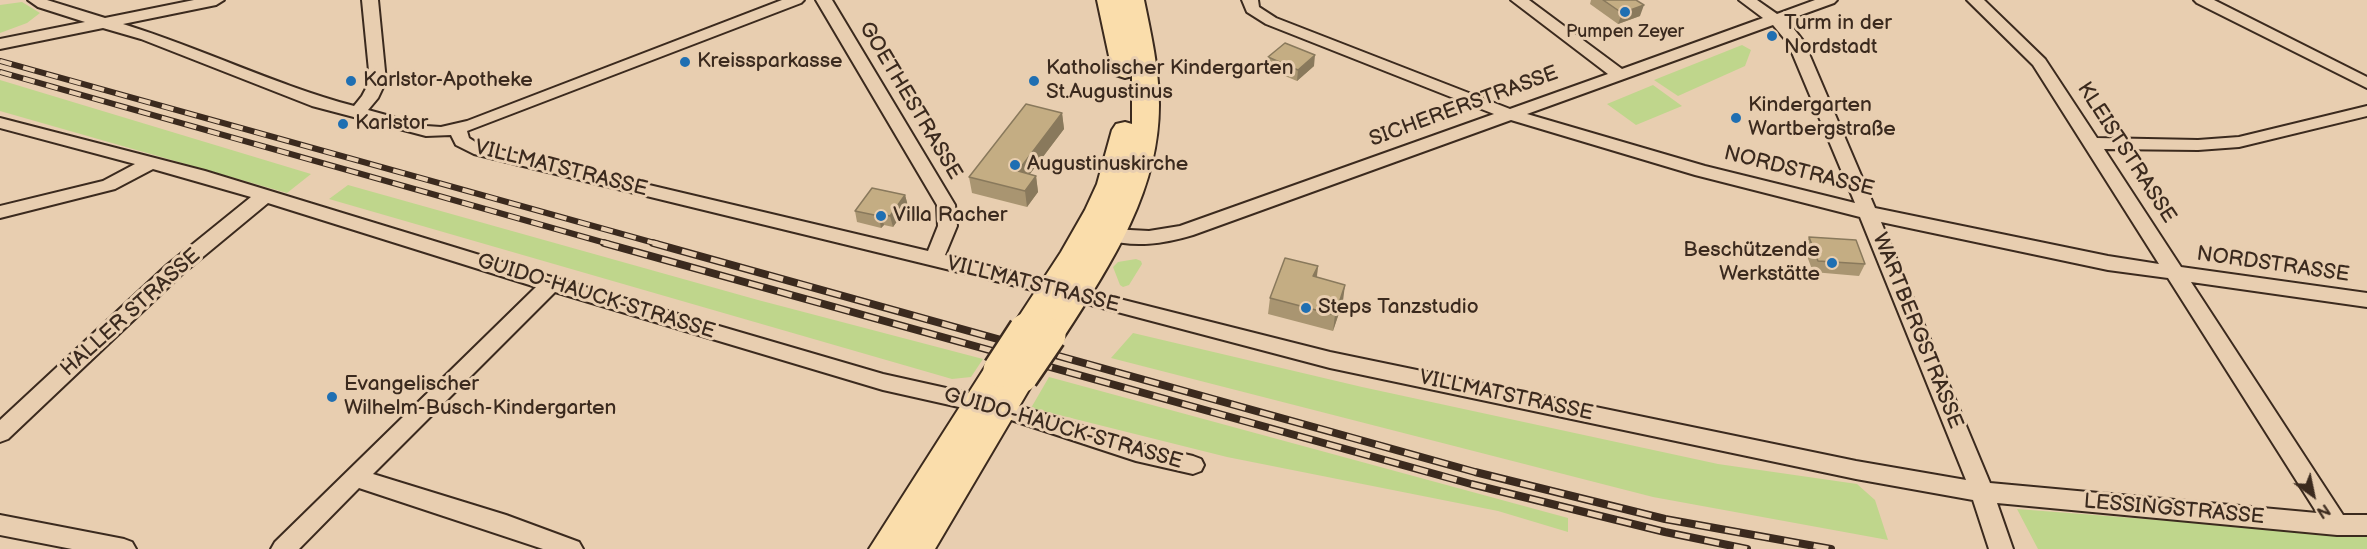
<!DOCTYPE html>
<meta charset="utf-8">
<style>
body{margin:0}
#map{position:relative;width:2367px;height:549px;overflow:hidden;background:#e8ceb0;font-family:"Balsamiq Sans",sans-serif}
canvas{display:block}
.north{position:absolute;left:2283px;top:465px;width:60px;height:60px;-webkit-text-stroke:4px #e8ceb0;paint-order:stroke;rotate:147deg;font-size:16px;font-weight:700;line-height:24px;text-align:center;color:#3b2a1e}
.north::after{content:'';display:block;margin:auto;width:21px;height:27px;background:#3b2a1e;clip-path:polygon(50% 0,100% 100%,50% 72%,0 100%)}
</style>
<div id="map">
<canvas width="2367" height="549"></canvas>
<div class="north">N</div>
</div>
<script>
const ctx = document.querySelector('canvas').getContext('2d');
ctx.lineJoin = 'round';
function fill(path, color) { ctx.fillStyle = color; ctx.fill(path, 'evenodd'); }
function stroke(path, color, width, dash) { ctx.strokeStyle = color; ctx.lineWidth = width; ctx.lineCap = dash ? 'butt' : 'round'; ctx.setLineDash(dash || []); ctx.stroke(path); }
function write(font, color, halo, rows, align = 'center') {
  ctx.font = font + ' "Balsamiq Sans",sans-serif'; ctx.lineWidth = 6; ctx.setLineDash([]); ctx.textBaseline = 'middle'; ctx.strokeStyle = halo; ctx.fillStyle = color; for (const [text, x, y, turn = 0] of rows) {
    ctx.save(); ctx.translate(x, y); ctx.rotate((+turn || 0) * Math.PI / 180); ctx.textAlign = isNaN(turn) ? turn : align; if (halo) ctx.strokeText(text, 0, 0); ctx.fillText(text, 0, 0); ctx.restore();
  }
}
fill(new Path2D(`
 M 22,2 L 40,13 L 27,23 L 0,33 L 0,5 Z
 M 1742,45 L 1751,50 L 1745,66 L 1678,96 L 1654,80 Z
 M 0,80 L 311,174 L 287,193 L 0,111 Z
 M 1653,85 L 1682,106 L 1636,125 L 1607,104 Z
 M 348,185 L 758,300 L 983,359 L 971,377 L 952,379 L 329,199 Z
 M 1136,259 L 1141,261 L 1142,264 L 1129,285 L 1123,287 L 1120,285 L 1113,267 L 1118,262 Z
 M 1133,333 L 1362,387 L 1718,464 L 1857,484 L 1875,500 L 1888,540 L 1653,497 L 1111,358 Z
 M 1049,377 L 1568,518 L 1568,532 L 1498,511 L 1227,457 L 1031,408 Z
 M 2017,509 L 2367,536 L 2367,549 L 2038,549 Z`), '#bfd68c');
const street = new Path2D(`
 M 28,0 L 47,0 L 105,18 L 194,0 L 224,0 L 216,5 L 123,24 C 201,48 275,85 354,106 L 362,96 L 370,81 L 362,0 L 378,0 L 386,81 L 378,98 L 368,110 L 426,126 L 441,127 L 467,121 L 782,0 L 804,0 L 801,3 L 467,131 L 469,138 L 480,145 L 928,251 L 938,226 L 937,205 L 816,0 L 832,0 L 955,205 L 957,226 L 945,255 L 1330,352 L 1856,461 L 1966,480 L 1860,217 L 1695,175 L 1511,120 L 1193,235 C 1163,244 1134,248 1104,239 L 1102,235 L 1104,231 L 1111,229 L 1149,231 L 1180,226 L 1494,114 L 1266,24 L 1247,12 L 1242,0 L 1258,0 L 1259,7 L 1276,18 L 1510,109 L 1608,74 L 1511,0 L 1529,0 L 1622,69 L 1763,18 L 1739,0 L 1757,0 L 1777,14 L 1815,0 L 1837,0 L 1834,3 L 1787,20 L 1804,42 L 1875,208 L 2108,256 L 2159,264 L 2033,65 L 1967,0 L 1984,0 L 2045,59 L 2097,138 L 2198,140 L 2239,137 L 2367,106 L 2367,116 L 2239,147 L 2198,150 L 2104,149 L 2181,267 L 2367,293 L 2367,307 L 2191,282 L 2343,515 L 2367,515 L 2367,535 L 2337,535 L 1997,503 L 2013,549 L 1989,549 L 1973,500 L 1856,479 L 1330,368 L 1053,295 L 474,154 L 456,145 L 451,135 L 426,136 L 312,106 L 141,39 L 103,28 L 0,49 L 0,39 L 85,22 L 38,7 ZM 1773,25 L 1788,43 L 1855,203 L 1705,166 L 1527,114 ZM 1881,222 L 2108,270 L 2168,278 L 2317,513 L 1990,483 Z
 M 2194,0 L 2214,0 L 2367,77 L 2367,88 L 2197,3 Z
 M 0,118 L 205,171 L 558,279 L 883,374 L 1000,400 L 1136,443 L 1193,456 L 1201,459 L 1204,465 L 1201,471 L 1193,474 L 1136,461 L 999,416 L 883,390 L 555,292 L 373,474 L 506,515 L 579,542 L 583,549 L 543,549 L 359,488 L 299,549 L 271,549 L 275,542 L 536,287 L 268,203 L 181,275 L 8,439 L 0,442 L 0,420 L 167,265 L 251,197 L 153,169 L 115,189 L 0,218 L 0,206 L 103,181 L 135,164 L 0,128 Z
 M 0,515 L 124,539 L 132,542 L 136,549 L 72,549 L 0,535 Z`);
const primary = new Path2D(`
 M 1097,0 L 1144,0 C 1151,34 1159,69 1159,105 C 1159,195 1107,270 1060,343 L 1049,346 L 1038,343 L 1035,339 L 1026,341 L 1015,338 L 1010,330 L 1061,252 L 1085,210 L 1097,184 L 1112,130 L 1116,124 L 1125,122 L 1132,124 L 1132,76 L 1125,78 L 1116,75 L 1112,70 Z
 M 1000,358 L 1011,361 L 1014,366 L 1021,364 L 1032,367 L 1037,376 L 935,549 L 869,549 L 989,361 Z`);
stroke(street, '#3b2a1e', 4);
stroke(primary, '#3b2a1e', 4);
fill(street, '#e8ceb0');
fill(primary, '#faddab');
const railFar1 = new Path2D(`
 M 0,61 L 658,244
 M 0,72 L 609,244`);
const rail = new Path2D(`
 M 604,243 L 1471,484 L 1665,532 L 1747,549
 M 653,243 L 1475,472 L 1665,519 L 1831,549`);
stroke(railFar1, '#3b2a1e', 6);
stroke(rail, '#3b2a1e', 8);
stroke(railFar1, '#e8ceb0', 4, [12]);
stroke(rail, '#e8ceb0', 5, [15]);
const primaryBridge = new Path2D(`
 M 1000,370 L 1026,330
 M 1021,376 L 1049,335`);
stroke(primaryBridge, '#3b2a1e', 38, []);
stroke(primaryBridge, '#faddab', 33);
fill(new Path2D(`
 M 1591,0 L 1636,0 L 1640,16 L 1618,24 L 1590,4 Z
 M 1268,57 L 1314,66 L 1297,81 L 1268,69 Z
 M 1062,113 L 1064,129 L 1030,174 L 1036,176 L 1038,192 L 1027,207 L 972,193 L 969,177 Z
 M 905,195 L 908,206 L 893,227 L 884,225 L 881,228 L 857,222 L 855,211 Z
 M 1809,237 L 1865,264 L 1859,276 L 1813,272 L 1804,248 Z
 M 1318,266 L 1317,277 L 1343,301 L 1333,331 L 1268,314 L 1270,298 Z`), '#a99571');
fill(new Path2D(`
 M 1644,5 L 1640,16 L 1618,24 L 1622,13 Z
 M 1315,55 L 1314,66 L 1297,81 L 1298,70 Z
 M 1062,113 L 1064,129 L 1020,187 L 1018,171 Z
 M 1036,176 L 1038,192 L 1027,207 L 1025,191 Z
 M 905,195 L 908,206 L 893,227 L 890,216 Z
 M 881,214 L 884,225 L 881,228 L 879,216 Z
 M 1318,266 L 1316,282 L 1313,276 Z
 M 1345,285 L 1343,301 L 1333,331 L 1335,315 Z`), '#89795c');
const building = new Path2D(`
 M 1603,0 L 1636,0 L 1644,5 L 1622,13 Z
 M 1285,43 L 1315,55 L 1298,70 L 1268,57 Z
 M 1026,104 L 1062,113 L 1018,171 L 1036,176 L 1025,191 L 969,177 Z
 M 872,188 L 905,195 L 890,216 L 881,214 L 879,216 L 855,211 Z
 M 1809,237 L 1856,240 L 1865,264 L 1818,261 Z
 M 1285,258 L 1318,266 L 1313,276 L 1345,285 L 1335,315 L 1270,298 Z`);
fill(building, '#c4ad83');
stroke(building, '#89795c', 1.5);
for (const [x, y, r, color] of [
 [1625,12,6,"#1f6fb2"],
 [1772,36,6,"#1f6fb2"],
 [685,62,6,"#1f6fb2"],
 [351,81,6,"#1f6fb2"],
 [1034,81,6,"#1f6fb2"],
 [1736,118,6,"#1f6fb2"],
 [343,124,6,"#1f6fb2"],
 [1015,165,6,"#1f6fb2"],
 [881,216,6,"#1f6fb2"],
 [1832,263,6,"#1f6fb2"],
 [1306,308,6,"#1f6fb2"],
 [332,397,6,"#1f6fb2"]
]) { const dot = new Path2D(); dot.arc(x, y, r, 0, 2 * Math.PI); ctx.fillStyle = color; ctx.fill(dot); stroke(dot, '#e8ceb0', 2); }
write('18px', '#3b2a1e', '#e8ceb0', [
 ["Pumpen Zeyer",1625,32]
]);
write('21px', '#3b2a1e', '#e8ceb0', [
 ["Turm in der",1784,24],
 ["Nordstadt",1784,48],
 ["Kreissparkasse",697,62],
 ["Katholischer Kindergarten",1046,69],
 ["St.Augustinus",1046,93],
 ["Karlstor-Apotheke",363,81],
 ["Kindergarten",1748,106],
 ["Wartbergstraße",1748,130],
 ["Karlstor",355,124],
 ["Augustinuskirche",1027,165],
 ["Villa Racher",893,216],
 ["Beschützende",1820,251,"right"],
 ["Werkstätte",1820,275,"right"],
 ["Steps Tanzstudio",1318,308],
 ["Evangelischer",344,385],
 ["Wilhelm-Busch-Kindergarten",344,409]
], 'left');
write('21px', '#3b2a1e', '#e8ceb0', [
 ["GOETHESTRASSE",910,101,59],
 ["SICHERERSTRASSE",1464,107,-20],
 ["KLEISTSTRASSE",2126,153,57],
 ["VILLMATSTRASSE",561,169,14],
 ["NORDSTRASSE",1799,172,14],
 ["NORDSTRASSE",2273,265,8],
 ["VILLMATSTRASSE",1033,285,14],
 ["GUIDO-HAUCK-STRASSE",596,297,17],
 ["HALLER STRASSE",131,313,-42],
 ["WARTBERGSTRASSE",1917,331,68],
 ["VILLMATSTRASSE",1506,396,12],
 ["GUIDO-HAUCK-STRASSE",1063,429,16],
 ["LESSINGSTRASSE",2174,510,5]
]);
</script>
